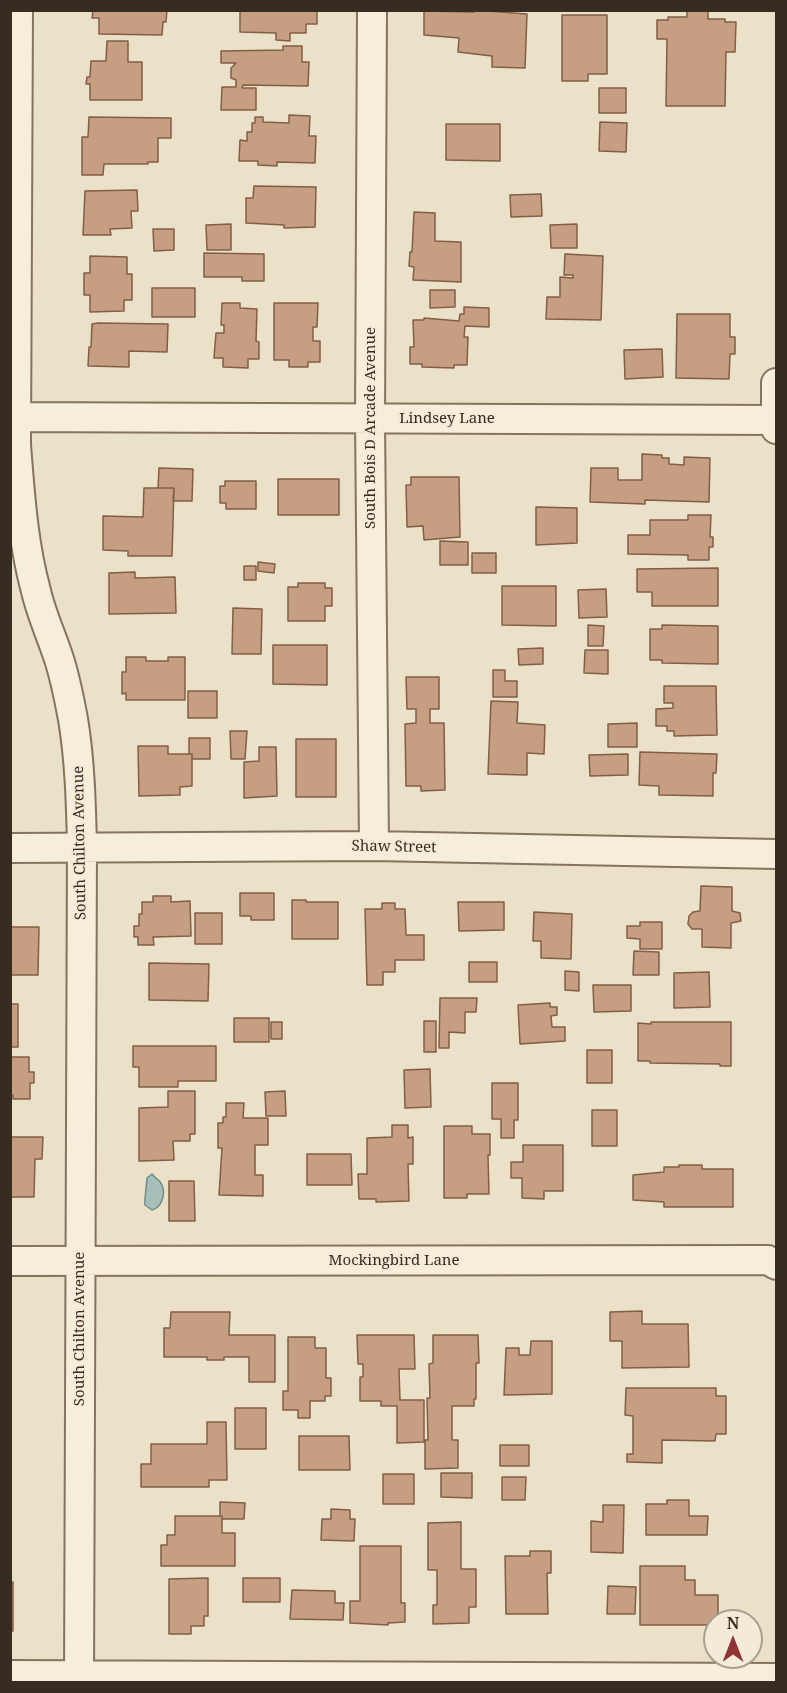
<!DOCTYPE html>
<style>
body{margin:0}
#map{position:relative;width:787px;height:1693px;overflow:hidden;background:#ebe1c8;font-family:"Noto Serif",serif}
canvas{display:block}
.frame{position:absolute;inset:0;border:12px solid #372c21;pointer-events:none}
.north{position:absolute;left:703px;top:1609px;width:60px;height:60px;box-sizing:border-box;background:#f3ebd7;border:2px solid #a89f8e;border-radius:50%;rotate:0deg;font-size:16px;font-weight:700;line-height:24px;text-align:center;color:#372c21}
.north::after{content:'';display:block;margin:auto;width:21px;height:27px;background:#8f3333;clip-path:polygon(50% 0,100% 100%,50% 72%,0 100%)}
</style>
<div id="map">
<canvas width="787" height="1693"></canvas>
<div class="frame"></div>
<div class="north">N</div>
</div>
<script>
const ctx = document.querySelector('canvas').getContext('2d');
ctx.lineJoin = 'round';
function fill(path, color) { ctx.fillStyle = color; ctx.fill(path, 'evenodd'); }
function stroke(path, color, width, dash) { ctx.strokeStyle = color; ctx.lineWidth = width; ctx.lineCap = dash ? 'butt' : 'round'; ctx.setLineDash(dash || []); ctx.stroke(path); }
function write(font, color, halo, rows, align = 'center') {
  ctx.font = font + ' "Noto Serif",serif'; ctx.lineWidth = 4.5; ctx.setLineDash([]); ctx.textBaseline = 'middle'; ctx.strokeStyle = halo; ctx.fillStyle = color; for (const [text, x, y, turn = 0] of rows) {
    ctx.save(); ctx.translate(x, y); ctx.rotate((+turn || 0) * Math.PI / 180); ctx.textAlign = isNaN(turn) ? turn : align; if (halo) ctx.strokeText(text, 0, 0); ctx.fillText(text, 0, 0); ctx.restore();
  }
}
const water = new Path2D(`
 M 152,1174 C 155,1179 160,1179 162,1185 C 166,1195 161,1208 152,1210 L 145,1205 C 144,1203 147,1181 147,1178 Z`);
fill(water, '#a8bfb9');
stroke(water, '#6f8d86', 1.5);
const building = new Path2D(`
 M 93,10 L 167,10 L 166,22 L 163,22 L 162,35 L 99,34 L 99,18 L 92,18 Z
 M 240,10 L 317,10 L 317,24 L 306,24 L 306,33 L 290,33 L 290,41 L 276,40 L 276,33 L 240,32 Z
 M 474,10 L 527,14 L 525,68 L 492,67 L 492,56 L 458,52 L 459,38 L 424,35 L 424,11 L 474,12 Z
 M 687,10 L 708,10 L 708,19 L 725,19 L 725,22 L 736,22 L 735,52 L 726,52 L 725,106 L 666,106 L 667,39 L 657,39 L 657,20 L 668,20 L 668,17 L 687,17 Z
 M 562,15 L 607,15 L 607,74 L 588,74 L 588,81 L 562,81 Z
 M 107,41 L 128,41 L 128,62 L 142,62 L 142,100 L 90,100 L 90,84 L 86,84 L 87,77 L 90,77 L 91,61 L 106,61 Z
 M 283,46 L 302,46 L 302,62 L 309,62 L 308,86 L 243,85 L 242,88 L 256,88 L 256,110 L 221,110 L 222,87 L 236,87 L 236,80 L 231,78 L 231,68 L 236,63 L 221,63 L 221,51 L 283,50 Z
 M 599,88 L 626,88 L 626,113 L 599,113 Z
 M 289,115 L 310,116 L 309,136 L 316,136 L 315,163 L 277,162 L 277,166 L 258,165 L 258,161 L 239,161 L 240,140 L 247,141 L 247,132 L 252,132 L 252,123 L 255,123 L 255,117 L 263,117 L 263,122 L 289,123 Z
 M 89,117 L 171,118 L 171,138 L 158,138 L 158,162 L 148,162 L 148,164 L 104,164 L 103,175 L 82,175 L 82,137 L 88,137 Z
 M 600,122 L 627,123 L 626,152 L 599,151 Z
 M 446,124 L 500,124 L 500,161 L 446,160 Z
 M 254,186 L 316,187 L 315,227 L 284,228 L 284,225 L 246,223 L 246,198 L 253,198 Z
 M 137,190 L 138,211 L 131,211 L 132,228 L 110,229 L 111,235 L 83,235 L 85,191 Z
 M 541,194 L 542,216 L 511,217 L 510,195 Z
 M 414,212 L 435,213 L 435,241 L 461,242 L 461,282 L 413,280 L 414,267 L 409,266 L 410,252 L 412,252 Z
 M 231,224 L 231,250 L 207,250 L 206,225 Z
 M 577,224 L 577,248 L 551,248 L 550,225 Z
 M 153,229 L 174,229 L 174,250 L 154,251 Z
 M 204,253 L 264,254 L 264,281 L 242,281 L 242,277 L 204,277 Z
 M 565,254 L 603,256 L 601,320 L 546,319 L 547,297 L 560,297 L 560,277 L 573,278 L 573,275 L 564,275 Z
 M 90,256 L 127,257 L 127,274 L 132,274 L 132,300 L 124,300 L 124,311 L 90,312 L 90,295 L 84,295 L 84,273 L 90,273 Z
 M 152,288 L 195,288 L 195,317 L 152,317 Z
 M 430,290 L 455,290 L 455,307 L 430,308 Z
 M 222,303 L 240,303 L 240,308 L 257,309 L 256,341 L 259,342 L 259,359 L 248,359 L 248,368 L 223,367 L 223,358 L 214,358 L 216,333 L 224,333 L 224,325 L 221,325 Z
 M 274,303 L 318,303 L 317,327 L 313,327 L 313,341 L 320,341 L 320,362 L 308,362 L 308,367 L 289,367 L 289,360 L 274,360 Z
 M 464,307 L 489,308 L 489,327 L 465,326 L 464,337 L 468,337 L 467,365 L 454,365 L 454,368 L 422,367 L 422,364 L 410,364 L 410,347 L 414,347 L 413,320 L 424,320 L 424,318 L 459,321 L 460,314 L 464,314 Z
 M 677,314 L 730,314 L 730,337 L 735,337 L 735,354 L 730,354 L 729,379 L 676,378 Z
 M 98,323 L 168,324 L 167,352 L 129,351 L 129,367 L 88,366 L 89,347 L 91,347 L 92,324 Z
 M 662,349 L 663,377 L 625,379 L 624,350 Z
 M 642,454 L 662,455 L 662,458 L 669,458 L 669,464 L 684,465 L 684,457 L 710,458 L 709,502 L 645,500 L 645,504 L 590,502 L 591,468 L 618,468 L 618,480 L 642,480 Z
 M 159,468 L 193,469 L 192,501 L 173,501 L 174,488 L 158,488 Z
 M 411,477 L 459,477 L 460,537 L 424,540 L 423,526 L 407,527 L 406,485 L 411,485 Z
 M 278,479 L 339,479 L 339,515 L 278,515 Z
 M 225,481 L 256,481 L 256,509 L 226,509 L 226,503 L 220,503 L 220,486 L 225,486 Z
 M 144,488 L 174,488 L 172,556 L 128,556 L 128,551 L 103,550 L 103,516 L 143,517 Z
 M 536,507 L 577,508 L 577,543 L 536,545 Z
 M 688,515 L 711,515 L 710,537 L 713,537 L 713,547 L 709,547 L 709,560 L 688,560 L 688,555 L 628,554 L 628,535 L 650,535 L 650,520 L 688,520 Z
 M 440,541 L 468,542 L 468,565 L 440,565 Z
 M 472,553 L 496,553 L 496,573 L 472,573 Z
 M 258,562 L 275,564 L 274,573 L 258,571 Z
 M 244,566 L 256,566 L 256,580 L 244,580 Z
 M 718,568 L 718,606 L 652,606 L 652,592 L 637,592 L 637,569 Z
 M 135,572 L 135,578 L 175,577 L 176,613 L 109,614 L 109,573 Z
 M 298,583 L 325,583 L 325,588 L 332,588 L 332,606 L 325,606 L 325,621 L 288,621 L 288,587 L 298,587 Z
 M 502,586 L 556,586 L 556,626 L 502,625 Z
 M 606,589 L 607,617 L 579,618 L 578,590 Z
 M 233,608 L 262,609 L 261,654 L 232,654 Z
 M 588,625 L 604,626 L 603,646 L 588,646 Z
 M 662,625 L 718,626 L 718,664 L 662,663 L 662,660 L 650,660 L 650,629 L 662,629 Z
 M 273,645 L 327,645 L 327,685 L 273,684 Z
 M 543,648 L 543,664 L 519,665 L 518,649 Z
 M 585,650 L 608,650 L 608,674 L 584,673 Z
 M 126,657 L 146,657 L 146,661 L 168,661 L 168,657 L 185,657 L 185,700 L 126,700 L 126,693 L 122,694 L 122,672 L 126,672 Z
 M 493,670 L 505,670 L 505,681 L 517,681 L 517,697 L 493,697 Z
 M 406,677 L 439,677 L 439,709 L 430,709 L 430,723 L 444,723 L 445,790 L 421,791 L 421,786 L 406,786 L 405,724 L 416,723 L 416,709 L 407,709 Z
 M 664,686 L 716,686 L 717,735 L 674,736 L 674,731 L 667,731 L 667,726 L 656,726 L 656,709 L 673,708 L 673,703 L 664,703 Z
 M 188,691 L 217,691 L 217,718 L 188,718 Z
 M 491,701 L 518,702 L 517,723 L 545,725 L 544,754 L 527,753 L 527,775 L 488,774 Z
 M 637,723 L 637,747 L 608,747 L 608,724 Z
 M 230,731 L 247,731 L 245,759 L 231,759 Z
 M 189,738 L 210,738 L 210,759 L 192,759 L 192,754 L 189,754 Z
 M 296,739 L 336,739 L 336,797 L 296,797 Z
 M 138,746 L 168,746 L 168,754 L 192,754 L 192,786 L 180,787 L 180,795 L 139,796 Z
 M 259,747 L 276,747 L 277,796 L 244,798 L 244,762 L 259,761 Z
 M 640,752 L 717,754 L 716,773 L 713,773 L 713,796 L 659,795 L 659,786 L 639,785 Z
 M 628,754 L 628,775 L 590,776 L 589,755 Z
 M 701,886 L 732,887 L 732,911 L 740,913 L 741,921 L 731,923 L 731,948 L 702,947 L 702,929 L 692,929 L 688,924 L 689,916 L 693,912 L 700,911 Z
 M 240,893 L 274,893 L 274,920 L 251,920 L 251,916 L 240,916 Z
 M 153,896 L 171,896 L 171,902 L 190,901 L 191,936 L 153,937 L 154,945 L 138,945 L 138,937 L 134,937 L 134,926 L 139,926 L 139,914 L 142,914 L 142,902 L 153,902 Z
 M 292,900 L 306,900 L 306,902 L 338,902 L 338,939 L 292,939 Z
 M 458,902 L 504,902 L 504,930 L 459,931 Z
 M 382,903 L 395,903 L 395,909 L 405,909 L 406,935 L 424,935 L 424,960 L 395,960 L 395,972 L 383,972 L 383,985 L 367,985 L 365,909 L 382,909 Z
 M 534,912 L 572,914 L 571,959 L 541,958 L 541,941 L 533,941 Z
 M 195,913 L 222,913 L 222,944 L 195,944 Z
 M 640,922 L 662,922 L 662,949 L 640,949 L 640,939 L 627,938 L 627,926 L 640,926 Z
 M 10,927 L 39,927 L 38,975 L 10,975 Z
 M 634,951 L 659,952 L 659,975 L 633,975 Z
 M 469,962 L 497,962 L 497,982 L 469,982 Z
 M 149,963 L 209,964 L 208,1001 L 149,1000 Z
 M 565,971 L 579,972 L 579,991 L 565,990 Z
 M 709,972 L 710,1007 L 674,1008 L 674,973 Z
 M 593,985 L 631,985 L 631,1011 L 594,1012 Z
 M 440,998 L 477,998 L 476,1012 L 465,1012 L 465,1033 L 449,1032 L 449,1048 L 439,1048 Z
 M 550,1003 L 550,1007 L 557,1007 L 557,1015 L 551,1016 L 552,1027 L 565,1027 L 565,1041 L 520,1044 L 518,1005 Z
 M 10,1004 L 18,1004 L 18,1047 L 10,1047 Z
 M 234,1018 L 269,1018 L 269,1042 L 234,1042 Z
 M 424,1021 L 436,1021 L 436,1052 L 424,1052 Z
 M 271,1022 L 282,1022 L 282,1039 L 271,1039 Z
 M 651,1022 L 731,1022 L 731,1066 L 720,1066 L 720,1064 L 650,1063 L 650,1061 L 638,1061 L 638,1023 L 651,1024 Z
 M 133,1046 L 216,1046 L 216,1081 L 178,1081 L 178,1087 L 139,1087 L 139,1067 L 133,1067 Z
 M 587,1050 L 612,1050 L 612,1083 L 587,1083 Z
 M 10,1057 L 29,1057 L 29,1072 L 34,1072 L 34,1083 L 30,1083 L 30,1099 L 13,1099 L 13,1095 L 10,1095 Z
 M 430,1069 L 431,1107 L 405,1108 L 404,1070 Z
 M 492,1083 L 518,1083 L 518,1120 L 514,1120 L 514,1138 L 501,1138 L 501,1119 L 492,1119 Z
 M 168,1091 L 195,1091 L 195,1134 L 190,1134 L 190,1141 L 173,1141 L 174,1160 L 139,1161 L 139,1108 L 168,1107 Z
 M 285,1091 L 286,1116 L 266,1116 L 265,1092 Z
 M 226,1103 L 244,1103 L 243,1118 L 268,1118 L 268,1145 L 255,1145 L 255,1175 L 263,1175 L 263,1196 L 219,1195 L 222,1148 L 218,1148 L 218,1123 L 223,1123 L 223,1117 L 226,1117 Z
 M 592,1110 L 617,1110 L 617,1146 L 592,1146 Z
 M 392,1125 L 408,1125 L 408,1138 L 413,1137 L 413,1164 L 408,1164 L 409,1201 L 376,1202 L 376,1199 L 359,1199 L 358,1174 L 367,1174 L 367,1138 L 392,1137 Z
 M 444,1126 L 472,1126 L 472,1134 L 490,1134 L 490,1155 L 488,1155 L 489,1194 L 467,1194 L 467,1198 L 444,1198 Z
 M 10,1137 L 43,1137 L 42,1159 L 35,1159 L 34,1197 L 10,1197 Z
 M 523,1145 L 563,1145 L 563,1191 L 544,1191 L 544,1199 L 522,1198 L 522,1178 L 511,1178 L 511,1162 L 523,1162 Z
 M 307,1154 L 351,1154 L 352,1185 L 307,1185 Z
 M 679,1165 L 702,1165 L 702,1169 L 733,1169 L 733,1207 L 664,1207 L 664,1202 L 633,1200 L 633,1175 L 664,1172 L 664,1167 L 679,1167 Z
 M 169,1181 L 194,1181 L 195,1221 L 169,1221 Z
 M 642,1311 L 642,1324 L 688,1324 L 689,1367 L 622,1368 L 622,1341 L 610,1341 L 610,1312 Z
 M 171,1312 L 230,1312 L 229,1335 L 275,1335 L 275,1382 L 249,1382 L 249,1357 L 224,1357 L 224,1360 L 207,1360 L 207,1357 L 164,1357 L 164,1328 L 170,1328 Z
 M 357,1335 L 414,1335 L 415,1369 L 399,1369 L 400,1400 L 424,1400 L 424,1442 L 397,1443 L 397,1406 L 381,1406 L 381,1401 L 360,1401 L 360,1377 L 363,1377 L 363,1364 L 358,1364 Z
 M 433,1335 L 478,1335 L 479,1363 L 476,1363 L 476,1399 L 474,1399 L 474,1406 L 452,1406 L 452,1440 L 458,1440 L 458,1468 L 425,1469 L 425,1440 L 428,1440 L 427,1398 L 430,1398 L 429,1364 L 433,1363 Z
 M 288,1337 L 315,1337 L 315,1348 L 326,1348 L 326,1378 L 331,1378 L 331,1396 L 325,1396 L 325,1401 L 310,1401 L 310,1418 L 298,1418 L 298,1410 L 283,1410 L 283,1391 L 288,1391 Z
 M 531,1341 L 552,1341 L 552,1394 L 504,1395 L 506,1348 L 519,1348 L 519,1355 L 530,1355 Z
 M 626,1388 L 716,1388 L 716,1396 L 726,1396 L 726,1434 L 716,1434 L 715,1441 L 662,1440 L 662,1463 L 627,1462 L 627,1454 L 633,1454 L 633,1416 L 625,1415 Z
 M 235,1408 L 266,1408 L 266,1449 L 235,1449 Z
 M 207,1422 L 226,1422 L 227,1480 L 209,1480 L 209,1487 L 141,1487 L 141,1464 L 151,1464 L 151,1444 L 207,1444 Z
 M 299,1436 L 349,1436 L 350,1470 L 299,1470 Z
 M 500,1445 L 529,1445 L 529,1466 L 500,1466 Z
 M 441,1473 L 472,1473 L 472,1498 L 441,1497 Z
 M 383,1474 L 414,1474 L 414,1504 L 383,1504 Z
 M 502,1477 L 526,1477 L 525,1500 L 502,1500 Z
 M 667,1500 L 689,1500 L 689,1516 L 708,1516 L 707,1535 L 646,1535 L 646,1504 L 667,1504 Z
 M 220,1502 L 245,1503 L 244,1519 L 222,1519 L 222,1516 L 220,1516 Z
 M 603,1505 L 624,1505 L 623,1553 L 591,1552 L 591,1521 L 603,1522 Z
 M 331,1509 L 350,1510 L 350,1519 L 355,1519 L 354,1541 L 321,1540 L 322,1519 L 331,1519 Z
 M 175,1516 L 222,1516 L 222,1533 L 235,1533 L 235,1566 L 161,1566 L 161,1545 L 167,1545 L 167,1535 L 175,1535 Z
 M 461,1522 L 461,1569 L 476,1569 L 476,1607 L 469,1607 L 469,1623 L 433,1624 L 433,1605 L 437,1605 L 437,1570 L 428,1570 L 428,1523 Z
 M 360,1546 L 401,1546 L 401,1603 L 405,1603 L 405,1622 L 388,1623 L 388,1625 L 350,1623 L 350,1601 L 360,1601 Z
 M 530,1551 L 551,1551 L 551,1573 L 547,1573 L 548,1614 L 506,1614 L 505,1556 L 530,1556 Z
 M 640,1566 L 685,1566 L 685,1580 L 695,1580 L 695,1595 L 718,1595 L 718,1621 L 715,1621 L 715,1625 L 640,1625 Z
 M 208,1578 L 208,1616 L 204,1616 L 204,1626 L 191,1626 L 191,1634 L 169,1634 L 169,1579 Z
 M 243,1578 L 280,1578 L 280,1602 L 243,1602 Z
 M 10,1582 L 13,1582 L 13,1631 L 10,1631 Z
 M 608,1586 L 636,1587 L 635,1614 L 607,1614 Z
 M 292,1590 L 335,1591 L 335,1603 L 344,1603 L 343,1620 L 290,1619 Z`);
fill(building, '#c69e81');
stroke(building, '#825e46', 1.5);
const minor = new Path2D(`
 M 18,10 L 16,445 C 20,495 23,543 36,591 C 41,613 51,635 58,656 C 65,676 69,698 73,719 C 80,761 81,804 82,847 L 79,1682
 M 372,10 L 370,419 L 374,846
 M 776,383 L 776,429
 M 10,417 L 776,420
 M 10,848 L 374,846 L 776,854
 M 10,1261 L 768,1260 L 776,1265
 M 10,1675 L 776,1678`);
stroke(minor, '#85735e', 32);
stroke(minor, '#f6eeda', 28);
write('15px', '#372c21', '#f3ebd7', [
 ["Lindsey Lane",447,419],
 ["South Bois D Arcade Avenue",371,428,-90],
 ["South Chilton Avenue",80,843,-91],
 ["Shaw Street",394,847,1],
 ["Mockingbird Lane",394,1261],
 ["South Chilton Avenue",80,1329,-90]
]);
</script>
